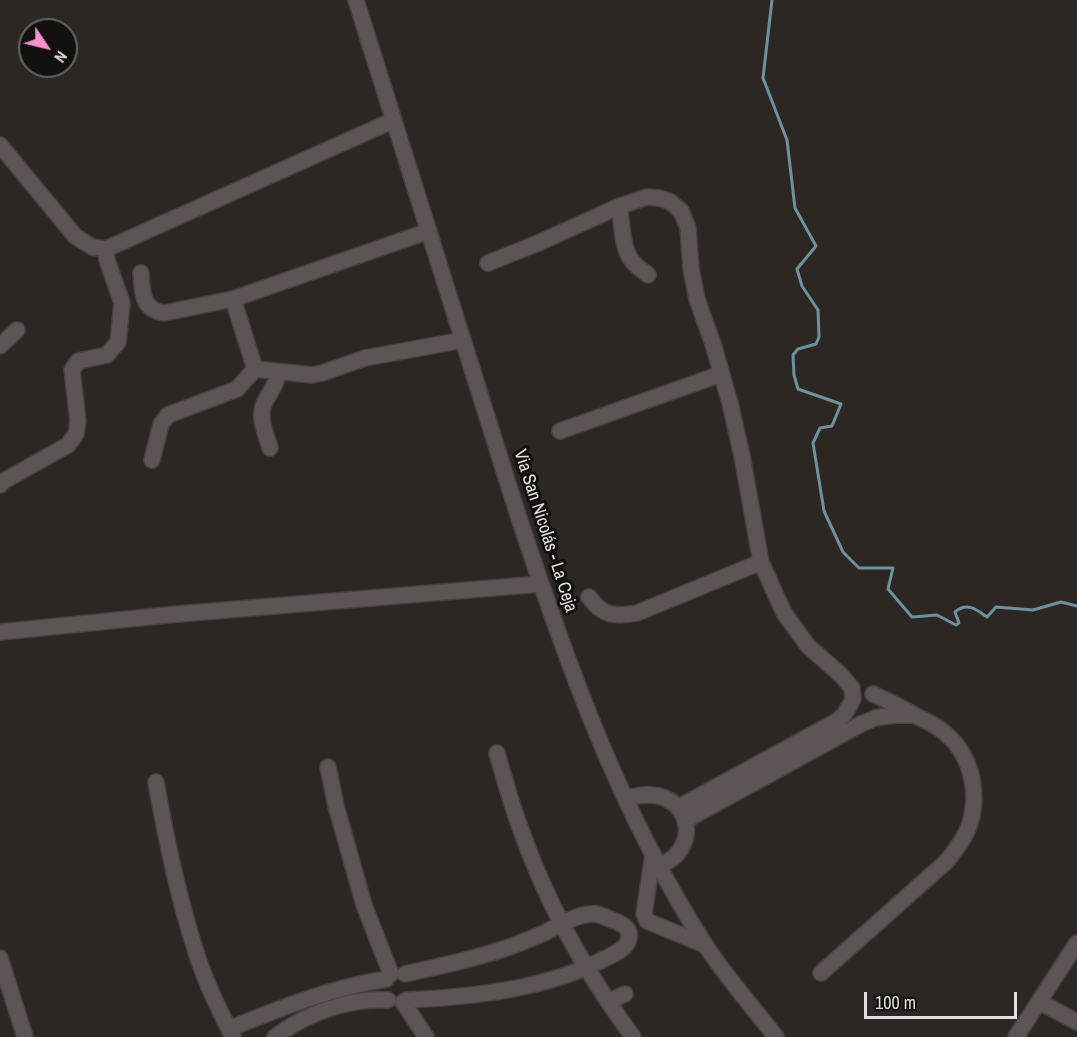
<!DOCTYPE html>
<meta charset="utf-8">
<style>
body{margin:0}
#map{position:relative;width:1077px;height:1037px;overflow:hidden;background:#2d2724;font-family:"Archivo Narrow",sans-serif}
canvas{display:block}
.north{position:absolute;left:18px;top:18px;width:60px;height:60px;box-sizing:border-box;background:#13100f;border:2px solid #666362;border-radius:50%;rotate:125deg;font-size:16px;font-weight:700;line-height:24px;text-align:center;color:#e3dfde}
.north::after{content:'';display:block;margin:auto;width:21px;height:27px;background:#f790ce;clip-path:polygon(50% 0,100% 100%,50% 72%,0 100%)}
.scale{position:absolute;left:864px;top:992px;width:153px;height:27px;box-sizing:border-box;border:3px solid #e3dfde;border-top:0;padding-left:8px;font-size:18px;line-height:21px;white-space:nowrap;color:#e3dfde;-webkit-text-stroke:4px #13100f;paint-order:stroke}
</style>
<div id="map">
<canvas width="1077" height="1037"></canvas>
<div class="north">N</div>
<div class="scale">100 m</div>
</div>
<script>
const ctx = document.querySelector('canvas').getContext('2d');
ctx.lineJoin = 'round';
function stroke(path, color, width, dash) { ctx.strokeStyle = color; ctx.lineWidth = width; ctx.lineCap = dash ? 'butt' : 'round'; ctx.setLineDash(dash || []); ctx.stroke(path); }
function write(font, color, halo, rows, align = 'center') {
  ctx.font = font + ' "Archivo Narrow",sans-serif'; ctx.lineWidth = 6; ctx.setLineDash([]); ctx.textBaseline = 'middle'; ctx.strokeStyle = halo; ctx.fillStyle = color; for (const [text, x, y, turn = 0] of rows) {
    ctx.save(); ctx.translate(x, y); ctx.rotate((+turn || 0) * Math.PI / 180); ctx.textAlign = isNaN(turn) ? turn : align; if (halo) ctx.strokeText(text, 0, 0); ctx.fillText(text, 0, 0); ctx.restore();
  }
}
stroke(new Path2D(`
 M 772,0 L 763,78 L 787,140 L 795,208 L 816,246 L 797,269 L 802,286 L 818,310 L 819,337 L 816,344 L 798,349 L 793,355 L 794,375 L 798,389 L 841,404 L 832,426 L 820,428 L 813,443 L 824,511 L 843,552 L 859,568 L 893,568 L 888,589 L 912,617 L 937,615 L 956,625 L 959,623 L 955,612 C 967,602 976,609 987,617 L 996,607 L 1033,610 L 1061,602 L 1077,606`), '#6d919f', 3);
const minor = new Path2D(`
 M 356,0 L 517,512 C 566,661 619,811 704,943 C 725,976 752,1006 776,1037
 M 0,145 L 75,236 L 92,247 L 106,249 L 394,120
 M 620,206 C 621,220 622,246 630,258 C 634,265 642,270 648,275
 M 488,263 L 536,244 L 620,206 L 647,197 L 659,198 L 669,201 L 681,211 L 688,228 L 691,269 L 697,299 L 713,344 L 730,403 L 742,456 L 761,562 L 784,613 L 808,646 L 841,675 L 852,688 L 853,699
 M 141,273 C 142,292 142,310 164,313 L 233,299 L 429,231
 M 233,299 L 255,369
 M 0,346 L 17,330
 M 560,431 L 721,374
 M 270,448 C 265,431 256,414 267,398 C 272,389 277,383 278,372
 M 152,460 L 161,424 L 168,415 L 237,389 L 255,369 L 312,375 L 322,373 L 365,358 L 463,340
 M 0,485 L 2,482 L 68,445 L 76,434 L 78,421 L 72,370 L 78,361 L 107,355 L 118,342 L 122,303 L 107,260 L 106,249
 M 589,597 C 603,616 614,617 637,613 L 761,562
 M 0,632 L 178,614 L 541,584
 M 875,718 L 895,715 L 912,715
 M 497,753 C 504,778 511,803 520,827 C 546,903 586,973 633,1037
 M 328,767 L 336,806 L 364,905 L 391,974
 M 156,782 C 166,839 178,897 196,952 C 205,982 219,1010 233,1037
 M 626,798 C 636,796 648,793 659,796 C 685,803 695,831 678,853 C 673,859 666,863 659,867
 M 679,807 L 837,721 L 844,715 L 851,703
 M 686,820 L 861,724 L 871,720
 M 653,854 L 644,914 L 647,921 L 705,945
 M 0,958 L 25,1037
 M 821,973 L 947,861 C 954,852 962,842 967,831 C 981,798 973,757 946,734 C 938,726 928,722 918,717 C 904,709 889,701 873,694
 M 405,974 C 441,966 479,958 515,945 C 525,941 535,937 544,933 C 557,926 576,915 590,914 C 598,913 605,917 612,920 C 620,923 631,927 629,938 C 628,948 614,954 606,958 C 548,989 472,997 407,1000
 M 403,1002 L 426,1037
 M 608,1002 L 625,994
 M 1040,1002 L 1077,1022
 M 229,1029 C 280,1008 331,988 386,979
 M 275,1037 C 306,1013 349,998 388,1000
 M 1016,1037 L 1077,943`);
stroke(minor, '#464240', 18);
stroke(minor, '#5c5553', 15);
write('18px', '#e3dfde', '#13100f', [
 ["Via San Nicolás - La Ceja",545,531,72]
]);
</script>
